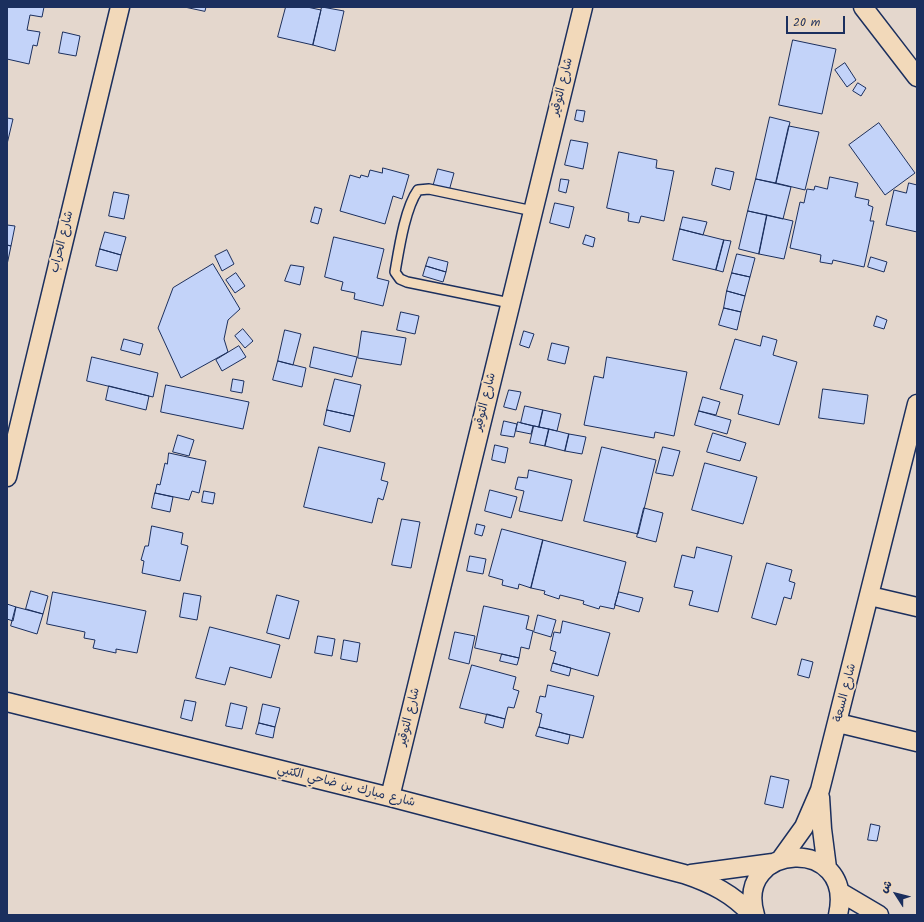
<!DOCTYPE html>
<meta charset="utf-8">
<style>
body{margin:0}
#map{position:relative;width:924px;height:922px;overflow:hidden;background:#e4d7cd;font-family:Kalam,"Playpen Sans Arabic",sans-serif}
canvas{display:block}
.frame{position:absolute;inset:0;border:8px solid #1b2f5e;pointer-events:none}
.north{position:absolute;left:876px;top:874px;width:40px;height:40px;-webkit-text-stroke:3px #f2d9ba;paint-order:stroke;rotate:306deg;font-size:11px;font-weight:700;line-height:16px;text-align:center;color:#1b2f5e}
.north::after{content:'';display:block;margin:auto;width:14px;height:18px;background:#1b2f5e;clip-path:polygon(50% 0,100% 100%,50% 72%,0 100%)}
.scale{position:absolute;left:786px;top:16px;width:59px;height:18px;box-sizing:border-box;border:2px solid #1b2f5e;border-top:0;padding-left:5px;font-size:12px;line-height:14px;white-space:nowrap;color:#1b2f5e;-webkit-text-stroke:3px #f2d9ba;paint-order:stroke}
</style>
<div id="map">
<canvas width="924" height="922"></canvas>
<div class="frame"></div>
<div class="north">ش</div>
<div class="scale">20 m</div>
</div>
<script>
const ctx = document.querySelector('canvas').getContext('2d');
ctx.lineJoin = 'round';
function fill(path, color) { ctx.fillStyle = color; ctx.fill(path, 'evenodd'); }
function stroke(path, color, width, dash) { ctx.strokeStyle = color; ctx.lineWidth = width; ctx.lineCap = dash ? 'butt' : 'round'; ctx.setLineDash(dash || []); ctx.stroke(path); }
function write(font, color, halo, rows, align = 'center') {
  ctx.font = font + ' Kalam,"Playpen Sans Arabic",sans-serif'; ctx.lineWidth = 4; ctx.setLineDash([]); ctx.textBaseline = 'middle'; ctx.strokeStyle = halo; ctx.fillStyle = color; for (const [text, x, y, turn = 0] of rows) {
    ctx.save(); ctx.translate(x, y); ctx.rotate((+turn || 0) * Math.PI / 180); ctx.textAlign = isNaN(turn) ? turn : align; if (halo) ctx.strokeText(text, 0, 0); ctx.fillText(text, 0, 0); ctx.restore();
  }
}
const building = new Path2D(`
 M 7,7 L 44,7 L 42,17 L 30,15 L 27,30 L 40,32 L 37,46 L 33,45 L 29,64 L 7,59 Z
 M 185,7 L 206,7 L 205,11 Z
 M 286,7 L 307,7 L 321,10 L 313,45 L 278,37 Z
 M 322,7 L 344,11 L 335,51 L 313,45 Z
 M 63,32 L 80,36 L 76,56 L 59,53 Z
 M 793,40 L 836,49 L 822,114 L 779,105 Z
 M 845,63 L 856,80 L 847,87 L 835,70 Z
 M 858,83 L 866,88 L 861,96 L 853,91 Z
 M 577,110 L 585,111 L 583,122 L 575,120 Z
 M 770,117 L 790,122 L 776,183 L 756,179 Z
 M 7,118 L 13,119 L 7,144 Z
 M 879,123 L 915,173 L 885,195 L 849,145 Z
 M 789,126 L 819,132 L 805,190 L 776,183 Z
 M 571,140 L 588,143 L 583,169 L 565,165 Z
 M 619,152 L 657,160 L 656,168 L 674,171 L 664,221 L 641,216 L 639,223 L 628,221 L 629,213 L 607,208 Z
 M 383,168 L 409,175 L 402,199 L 393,196 L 385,224 L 340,211 L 350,175 L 360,178 L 361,175 L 368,177 L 370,170 L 382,173 Z
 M 716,168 L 734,172 L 730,190 L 712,185 Z
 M 438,169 L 454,173 L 449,191 L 433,187 Z
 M 830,177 L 858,183 L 855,197 L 869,200 L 868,205 L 873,207 L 870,221 L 874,221 L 864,267 L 833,260 L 832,264 L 820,262 L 821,255 L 790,248 L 800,202 L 804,203 L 807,189 L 814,190 L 815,186 L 827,189 Z
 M 561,179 L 569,180 L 566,193 L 559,191 Z
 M 756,179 L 791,187 L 783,219 L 748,211 Z
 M 909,183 L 917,185 L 917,232 L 886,225 L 894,190 L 906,193 Z
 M 114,192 L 129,195 L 124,219 L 109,216 Z
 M 555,203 L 574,207 L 569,228 L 550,223 Z
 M 315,207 L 322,209 L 318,224 L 311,222 Z
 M 748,211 L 767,215 L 759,254 L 739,249 Z
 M 767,215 L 793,221 L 784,259 L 759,254 Z
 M 683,217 L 707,222 L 703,235 L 680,229 Z
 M 7,225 L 15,226 L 11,246 L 7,245 Z
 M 680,229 L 724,240 L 716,270 L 673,260 Z
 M 105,232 L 126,237 L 121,255 L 100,249 Z
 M 586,235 L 595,238 L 593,247 L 583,244 Z
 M 334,237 L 384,249 L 377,278 L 389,281 L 383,306 L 354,299 L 355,293 L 341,290 L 343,282 L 325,277 Z
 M 724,240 L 731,241 L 723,272 L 716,270 Z
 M 7,245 L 11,246 L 7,265 Z
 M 100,249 L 121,255 L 117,271 L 96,266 Z
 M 227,250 L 234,264 L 222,271 L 215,256 Z
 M 737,254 L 755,258 L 750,277 L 732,273 Z
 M 429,257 L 448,262 L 446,272 L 426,266 Z
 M 871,257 L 887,262 L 884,272 L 868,267 Z
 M 213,264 L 240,309 L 228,320 L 224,339 L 228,352 L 181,378 L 158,328 L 173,288 Z
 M 291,265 L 304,267 L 300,285 L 285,281 Z
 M 426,266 L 446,272 L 443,282 L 423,276 Z
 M 236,273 L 245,286 L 235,293 L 226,280 Z
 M 732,273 L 750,277 L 745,296 L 727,291 Z
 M 727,291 L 745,296 L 741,312 L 724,308 Z
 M 724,308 L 741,312 L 737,330 L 719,325 Z
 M 401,312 L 419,316 L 415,334 L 397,330 Z
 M 877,316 L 887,320 L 884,329 L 874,326 Z
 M 243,329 L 253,341 L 245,348 L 235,336 Z
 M 285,330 L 301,334 L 293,365 L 278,361 Z
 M 362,331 L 406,338 L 401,365 L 358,358 Z
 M 524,331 L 534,334 L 529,348 L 520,345 Z
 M 763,336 L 777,340 L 773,355 L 797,362 L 779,425 L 738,414 L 743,395 L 720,389 L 735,339 L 760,346 Z
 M 124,339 L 143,344 L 140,355 L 121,350 Z
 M 552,343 L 569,347 L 565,364 L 548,360 Z
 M 239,346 L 246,357 L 222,371 L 216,360 Z
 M 314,347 L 357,357 L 352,377 L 310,367 Z
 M 92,357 L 158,373 L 153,397 L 87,381 Z
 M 607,357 L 687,372 L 674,436 L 655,432 L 654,438 L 584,425 L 594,376 L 603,378 Z
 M 278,361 L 306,368 L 302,387 L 273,380 Z
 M 233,379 L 244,381 L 242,393 L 231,391 Z
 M 335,379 L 361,385 L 354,416 L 327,410 Z
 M 166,385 L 249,402 L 243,429 L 161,412 Z
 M 109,386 L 149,396 L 146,410 L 106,400 Z
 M 823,389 L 868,395 L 864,424 L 819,418 Z
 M 509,390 L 521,392 L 516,410 L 504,407 Z
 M 703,397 L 720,402 L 716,415 L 699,411 Z
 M 525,406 L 543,410 L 539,427 L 521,423 Z
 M 327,410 L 354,416 L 350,432 L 324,425 Z
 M 543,410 L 561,414 L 557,431 L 539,427 Z
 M 699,411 L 731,420 L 727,434 L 695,425 Z
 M 504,421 L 517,424 L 514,437 L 501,435 Z
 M 518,422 L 533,426 L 531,434 L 516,431 Z
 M 534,426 L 549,429 L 545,446 L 530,443 Z
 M 549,429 L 569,434 L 565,451 L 545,446 Z
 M 713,433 L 746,443 L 740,461 L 707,452 Z
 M 569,434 L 586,437 L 582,454 L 565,451 Z
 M 178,435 L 194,440 L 189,456 L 173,452 Z
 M 495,445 L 508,448 L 505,463 L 492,460 Z
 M 319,447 L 385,463 L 381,480 L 388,482 L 383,500 L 378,498 L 372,523 L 304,507 Z
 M 602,447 L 656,460 L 638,534 L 584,521 Z
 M 663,447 L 680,451 L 673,476 L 656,473 Z
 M 169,453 L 206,461 L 199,493 L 192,491 L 189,500 L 155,493 L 157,484 L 160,485 L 165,463 L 167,464 Z
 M 705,463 L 757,477 L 743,524 L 692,510 Z
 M 529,470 L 572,480 L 562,521 L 519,511 L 524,491 L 515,489 L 518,477 L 527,478 Z
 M 490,490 L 517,497 L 511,518 L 485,511 Z
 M 204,491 L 215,493 L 213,504 L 202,502 Z
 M 155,493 L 173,497 L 170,512 L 152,508 Z
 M 644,508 L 663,513 L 656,542 L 637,537 Z
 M 402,519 L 420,522 L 411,568 L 392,565 Z
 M 477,524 L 485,526 L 482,536 L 475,534 Z
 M 152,526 L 183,533 L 181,544 L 188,546 L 180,581 L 142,573 L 144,561 L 141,560 L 145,546 L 148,546 Z
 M 502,529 L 543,540 L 531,588 L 519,584 L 518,589 L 502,585 L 503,580 L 489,576 Z
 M 543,540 L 626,562 L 614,609 L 600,606 L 599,609 L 583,604 L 584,601 L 560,595 L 559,599 L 544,594 L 545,591 L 531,588 Z
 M 697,547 L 732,556 L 718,612 L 689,605 L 693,591 L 674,587 L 682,555 L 694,558 Z
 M 470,556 L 486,559 L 483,574 L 467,571 Z
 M 767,563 L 792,570 L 789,581 L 795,583 L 791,599 L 784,597 L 776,625 L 752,618 Z
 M 31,591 L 48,596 L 43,614 L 26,609 Z
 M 53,592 L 146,611 L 137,653 L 116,649 L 116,653 L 93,648 L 95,640 L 84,638 L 85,632 L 47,624 Z
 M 619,592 L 643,598 L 639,612 L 615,605 Z
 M 184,593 L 201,596 L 197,620 L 180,617 Z
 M 277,595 L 299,601 L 289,639 L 267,633 Z
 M 7,604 L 16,607 L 13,621 L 7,619 Z
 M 484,606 L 529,616 L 526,629 L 533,631 L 529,649 L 521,647 L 519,658 L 475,648 Z
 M 16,607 L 43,614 L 37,634 L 11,626 Z
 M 538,615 L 556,620 L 551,637 L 534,632 Z
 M 563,621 L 610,633 L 598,676 L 553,663 L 556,652 L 550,650 L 554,632 L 560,633 Z
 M 210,627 L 280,645 L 271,678 L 230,667 L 225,685 L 196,678 Z
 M 455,632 L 475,636 L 469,664 L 449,659 Z
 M 318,636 L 335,639 L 332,656 L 315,653 Z
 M 344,640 L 360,643 L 357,662 L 341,659 Z
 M 502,654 L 519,658 L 517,665 L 500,661 Z
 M 802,659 L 813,662 L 809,678 L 798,675 Z
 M 553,663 L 571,668 L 569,676 L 551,671 Z
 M 472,665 L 516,677 L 513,689 L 519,691 L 514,708 L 508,707 L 505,719 L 460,708 Z
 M 548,685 L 594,696 L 583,738 L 539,727 L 542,714 L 536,712 L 540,696 L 545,697 Z
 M 185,700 L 196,702 L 192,721 L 181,718 Z
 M 231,703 L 247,707 L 242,729 L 226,726 Z
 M 263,704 L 280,708 L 275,727 L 259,723 Z
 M 487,714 L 505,719 L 503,728 L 485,723 Z
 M 259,723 L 275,727 L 273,738 L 256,734 Z
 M 539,727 L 570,735 L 568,744 L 536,736 Z
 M 771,776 L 789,780 L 783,808 L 765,804 Z
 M 871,824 L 880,826 L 877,841 L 868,840 Z`);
fill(building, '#c3d3f9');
stroke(building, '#1b2f5e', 1);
const lane = new Path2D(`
 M 510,303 L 407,282 L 400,279 L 395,272 C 399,249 405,208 418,190 L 429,189 L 533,211`);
const street = new Path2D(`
 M 863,7 L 917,77
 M 7,477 L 120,7
 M 870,596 L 917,607
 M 7,702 L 390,797 L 684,874 C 711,883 733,894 752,915
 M 838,723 L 917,742
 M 390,797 L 583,7
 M 820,797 L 822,829 L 827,868
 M 781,859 L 804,827 L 820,790 L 917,404
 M 691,874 L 773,863
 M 840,892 L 879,915
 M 755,915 C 733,842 856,835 838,915`);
stroke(lane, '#1b2f5e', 12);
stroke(street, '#1b2f5e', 21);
stroke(lane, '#f2d9ba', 9);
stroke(street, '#f2d9ba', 18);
write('12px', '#1b2f5e', '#f2d9ba', [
 ["شارع التوقير",563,87,-76],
 ["شارع الحراب",63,242,-76],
 ["شارع التوقير",486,402,-76],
 ["شارع السعة",846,693,-76],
 ["شارع التوقير",410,717,-76],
 ["شارع مبارك بن ضاحي الكتبي",346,787,14]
]);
</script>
